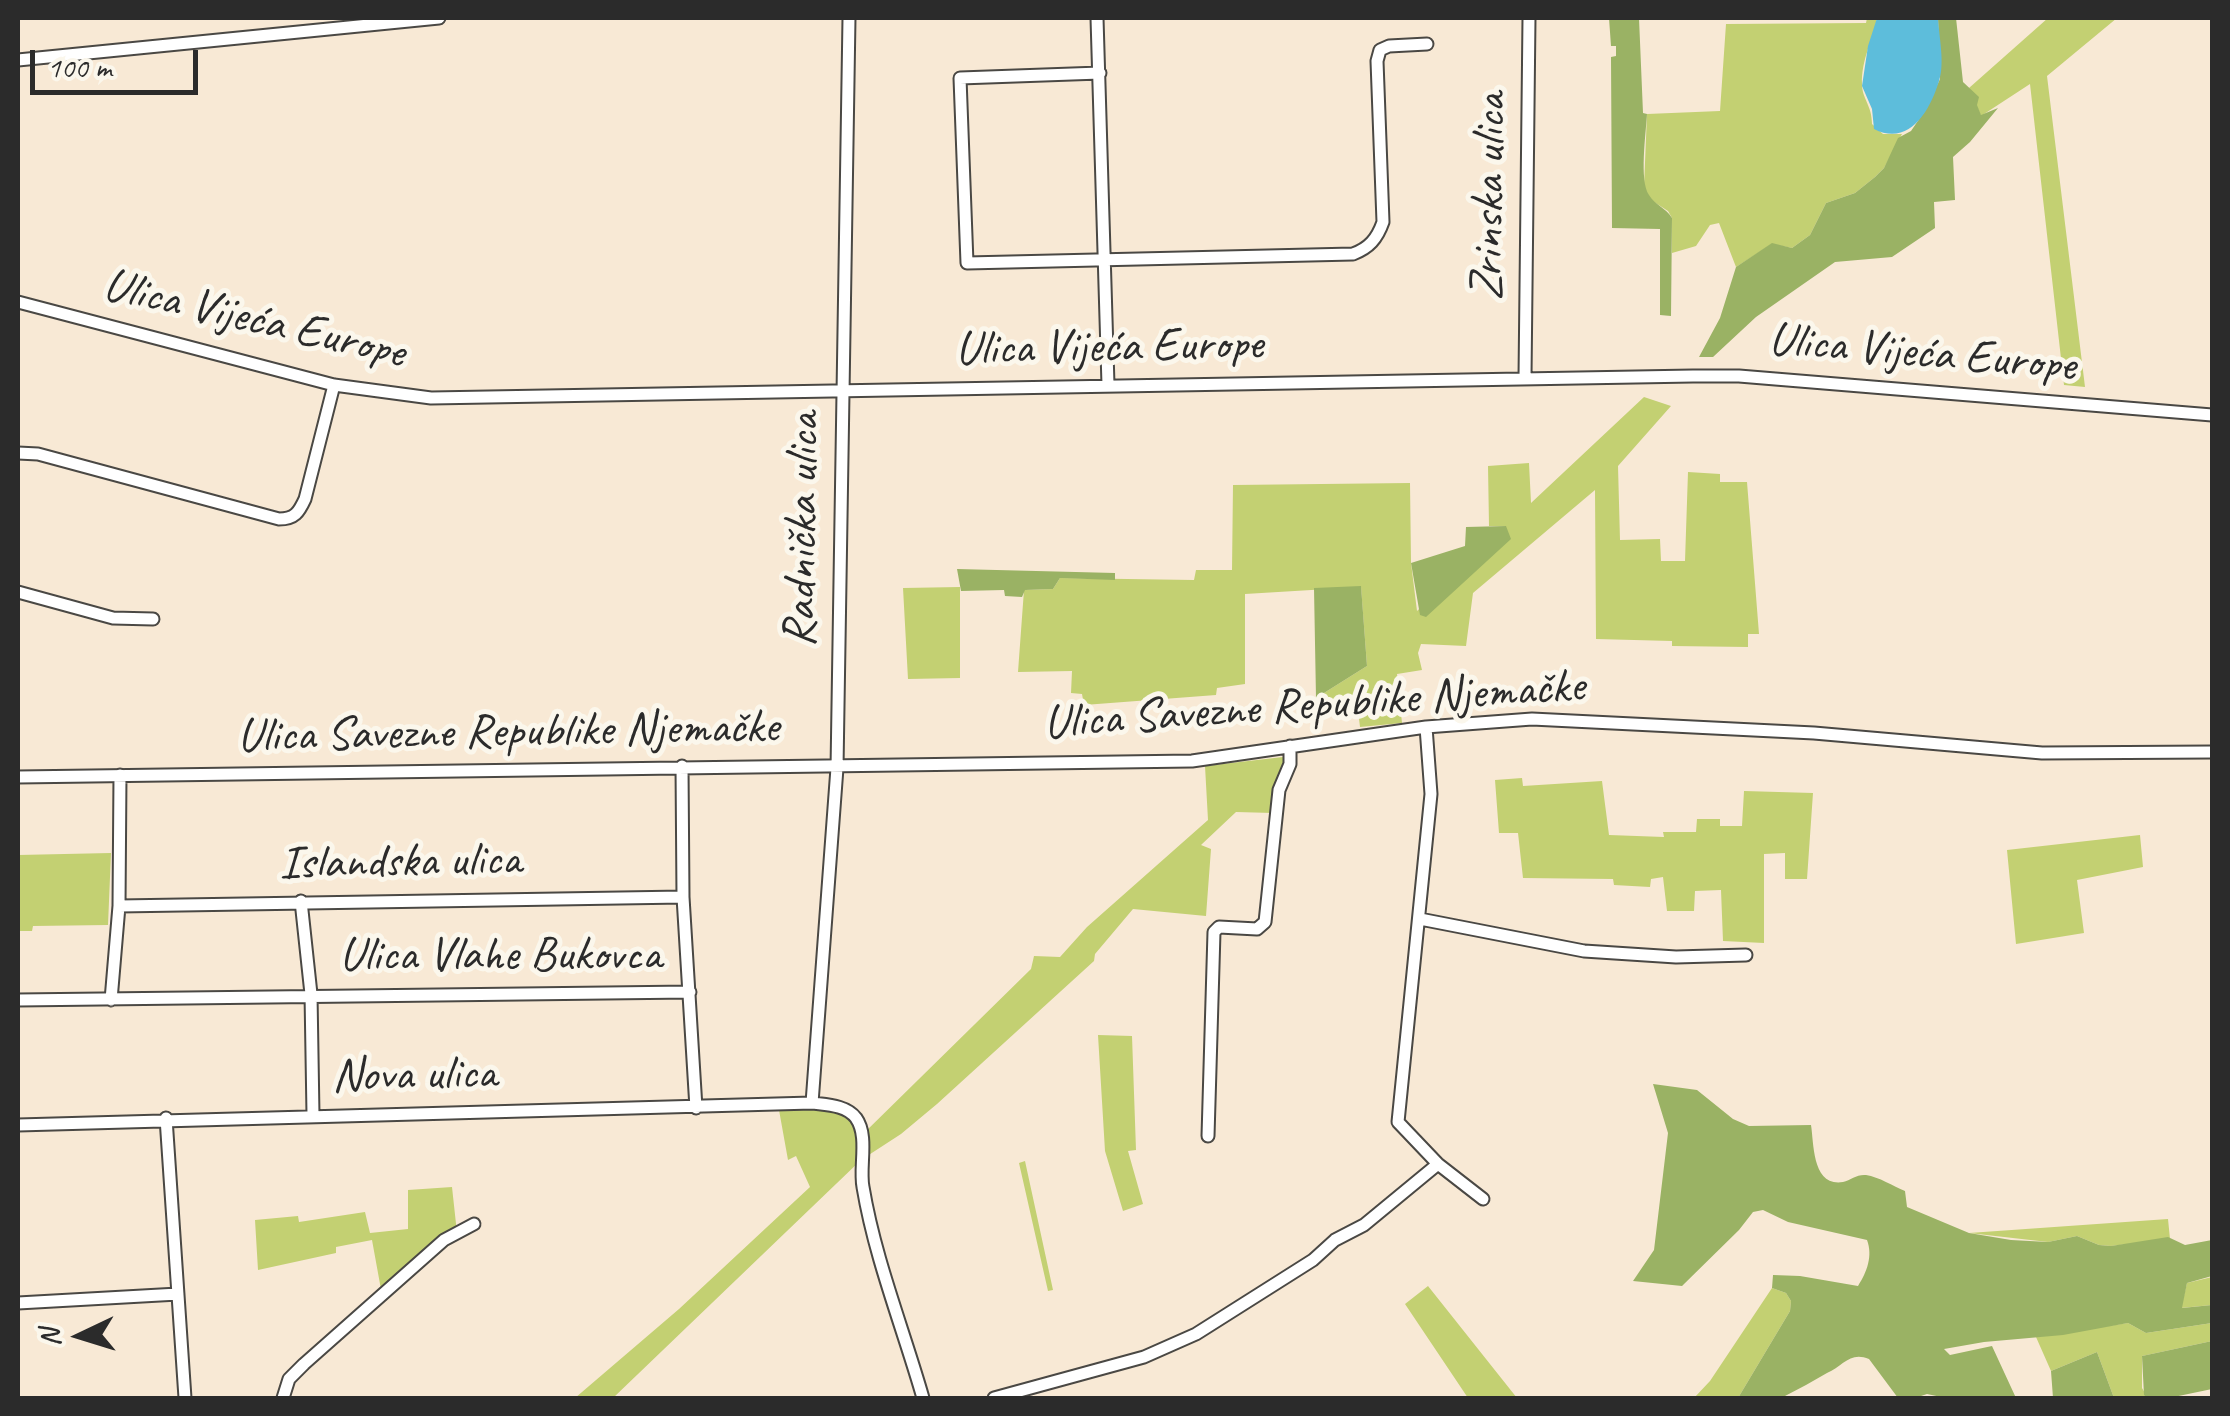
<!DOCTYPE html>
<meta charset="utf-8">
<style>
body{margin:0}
#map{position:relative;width:2230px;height:1416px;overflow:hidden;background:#f8e9d5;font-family:Caveat,sans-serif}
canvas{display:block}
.frame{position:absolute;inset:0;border:20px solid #2b2b2b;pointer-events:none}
.north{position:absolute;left:30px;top:1286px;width:100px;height:100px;-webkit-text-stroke:8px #fbf7ec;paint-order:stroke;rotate:266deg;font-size:28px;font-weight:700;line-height:40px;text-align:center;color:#2b2b2b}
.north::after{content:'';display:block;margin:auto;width:35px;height:45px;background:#2b2b2b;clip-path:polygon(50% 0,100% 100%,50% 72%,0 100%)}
.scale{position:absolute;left:30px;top:50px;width:168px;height:45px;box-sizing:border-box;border:5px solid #2b2b2b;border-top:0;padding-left:12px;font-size:30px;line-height:35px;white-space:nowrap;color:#2b2b2b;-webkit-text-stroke:8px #fbf7ec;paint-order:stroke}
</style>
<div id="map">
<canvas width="2230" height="1416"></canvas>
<div class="frame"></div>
<div class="north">N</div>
<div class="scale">100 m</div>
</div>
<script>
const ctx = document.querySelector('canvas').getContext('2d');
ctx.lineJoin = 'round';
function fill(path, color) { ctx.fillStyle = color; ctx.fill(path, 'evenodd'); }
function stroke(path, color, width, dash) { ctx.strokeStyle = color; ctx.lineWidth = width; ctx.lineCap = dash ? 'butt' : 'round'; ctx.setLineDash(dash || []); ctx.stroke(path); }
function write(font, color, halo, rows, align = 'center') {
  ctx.font = font + ' Caveat,sans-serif'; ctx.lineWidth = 10; ctx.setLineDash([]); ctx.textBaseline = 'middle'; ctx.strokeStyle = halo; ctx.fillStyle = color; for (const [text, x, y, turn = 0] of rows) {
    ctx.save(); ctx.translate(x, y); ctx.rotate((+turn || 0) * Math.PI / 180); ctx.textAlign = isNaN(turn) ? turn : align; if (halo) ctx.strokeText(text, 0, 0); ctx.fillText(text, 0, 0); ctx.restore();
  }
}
fill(new Path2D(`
 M 1867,18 L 1877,18 C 1873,40 1861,60 1862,84 C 1862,99 1872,105 1872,124 L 1883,134 L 1902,134 L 1884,168 L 1875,177 L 1855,193 L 1826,203 L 1810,235 L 1792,248 L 1772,244 L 1736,267 L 1719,223 L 1710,225 L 1696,246 L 1672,253 L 1672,218 L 1668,211 L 1651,200 L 1644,187 L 1647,114 L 1720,111 L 1726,24 L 1866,23 Z
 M 2048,18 L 2117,18 L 2047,76 L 2085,387 L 2064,385 L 2030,84 L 1981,116 L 1969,88 Z
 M 1644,397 L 1671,406 L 1618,466 L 1620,540 L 1660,539 L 1661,561 L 1685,561 L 1688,472 L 1720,474 L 1720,482 L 1747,482 L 1759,634 L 1748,634 L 1748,647 L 1672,646 L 1672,641 L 1596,639 L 1595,490 L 1473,593 L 1466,646 L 1421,644 L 1418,653 L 1422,670 L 1397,674 L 1402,723 L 1360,727 L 1358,710 L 1317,716 L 1316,698 L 1367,666 L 1361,587 L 1245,594 L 1245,684 L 1217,688 L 1216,695 L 1084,705 L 1082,694 L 1071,693 L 1072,671 L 1018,672 L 1024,590 L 1053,589 L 1060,578 L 1194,580 L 1196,570 L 1232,570 L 1233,485 L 1410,483 L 1411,563 L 1417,611 L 1506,526 L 1489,526 L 1488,466 L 1529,463 L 1531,503 Z
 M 960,587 L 960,678 L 908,679 L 903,588 Z
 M 1283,757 L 1287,763 L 1278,778 L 1273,813 L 1236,812 L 1201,845 L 1211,849 L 1206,916 L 1133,909 L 1095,954 L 1094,961 L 937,1104 L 901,1134 L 861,1160 L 613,1398 L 575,1398 L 679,1309 L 810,1187 L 796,1156 L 788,1160 L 779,1110 C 813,1109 842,1102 862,1135 L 1031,969 L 1034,956 L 1060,957 L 1087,927 L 1208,820 L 1205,766 Z
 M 1522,778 L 1523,786 L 1602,781 L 1609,835 L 1664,837 L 1663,832 L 1696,832 L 1697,819 L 1720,819 L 1720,826 L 1742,826 L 1744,791 L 1813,793 L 1807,879 L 1785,879 L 1785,853 L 1764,854 L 1764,943 L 1723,941 L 1721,890 L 1695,891 L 1694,911 L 1667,911 L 1663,877 L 1651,879 L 1650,887 L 1614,885 L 1613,879 L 1523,878 L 1518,833 L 1499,833 L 1495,780 Z
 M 2140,835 L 2143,867 L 2077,880 L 2084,933 L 2016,944 L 2007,850 Z
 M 111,853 L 108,925 L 33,926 L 32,931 L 18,931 L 18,855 Z
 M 1098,1035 L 1132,1036 L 1136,1150 L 1128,1151 L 1143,1204 L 1123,1211 L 1105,1151 Z
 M 1025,1161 L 1053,1290 L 1048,1291 L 1019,1163 Z
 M 452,1187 L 457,1233 L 382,1295 L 372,1240 L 336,1247 L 336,1253 L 258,1270 L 255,1220 L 298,1216 L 299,1222 L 365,1212 L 370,1233 L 408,1229 L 408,1190 Z
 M 2168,1219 L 2170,1239 L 2111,1246 L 2099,1245 L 2077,1236 L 2048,1242 L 1969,1233 Z
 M 2212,1277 L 2212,1305 L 2181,1308 L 2187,1283 Z
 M 1428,1286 L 1517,1398 L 1468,1398 L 1405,1304 Z
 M 1772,1288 L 1786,1293 L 1791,1301 L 1790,1311 L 1738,1398 L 1694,1398 L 1710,1381 Z
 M 2128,1323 L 2146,1333 L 2212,1323 L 2212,1341 L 2142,1356 L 2142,1388 L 2148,1398 L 2114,1398 L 2097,1352 L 2051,1371 L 2036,1337 Z`), '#c3d072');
fill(new Path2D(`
 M 1609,18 L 1639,18 L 1643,113 L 1647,114 C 1646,133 1639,181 1649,195 C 1655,205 1666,208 1672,218 L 1671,316 L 1660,315 L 1660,229 L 1612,228 L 1611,57 L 1616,56 L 1616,46 L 1611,46 Z
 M 1938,18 L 1956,18 L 1963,82 L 1979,97 L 1977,105 L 1981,115 L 1998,108 L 1970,142 L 1953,157 L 1955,200 L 1934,202 L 1935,228 L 1892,257 L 1835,262 L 1756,317 L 1713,357 L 1699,357 L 1720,318 L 1736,267 L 1772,243 L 1792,248 L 1810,235 L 1826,203 L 1855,193 L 1875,177 L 1884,168 L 1898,138 L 1911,131 L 1926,109 L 1940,79 Z
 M 1506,526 L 1511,539 L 1426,617 L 1420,615 L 1411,563 L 1465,546 L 1466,527 Z
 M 957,569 L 1115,573 L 1115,580 L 1060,578 L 1053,589 L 1025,590 L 1022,597 L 1005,596 L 1004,590 L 961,591 Z
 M 1361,586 L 1367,666 L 1316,698 L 1314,588 Z
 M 1653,1084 L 1697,1090 L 1733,1119 L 1749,1126 L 1811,1125 C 1814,1144 1812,1187 1843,1182 C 1851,1180 1857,1174 1866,1175 C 1879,1177 1893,1186 1905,1191 L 1907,1207 L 1969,1233 L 2011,1240 L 2048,1242 L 2077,1236 L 2099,1245 L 2111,1246 L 2168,1237 L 2185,1245 L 2212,1240 L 2212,1276 L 2187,1283 L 2182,1308 L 2212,1305 L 2212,1323 L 2146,1333 L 2128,1323 L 2063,1335 L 1984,1342 L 1944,1349 L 1950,1355 L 1992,1346 L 2016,1398 L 1946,1398 L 1927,1394 L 1915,1398 L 1898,1398 L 1869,1359 C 1850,1351 1843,1366 1827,1373 C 1813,1381 1799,1389 1785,1396 C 1774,1402 1751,1399 1738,1398 L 1790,1311 L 1791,1301 L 1786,1293 L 1772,1288 L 1773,1275 L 1800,1276 L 1858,1286 C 1867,1272 1873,1256 1867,1240 L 1788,1222 L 1763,1210 L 1753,1212 L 1739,1230 L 1682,1286 L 1633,1281 L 1654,1250 L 1668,1133 Z
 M 2212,1341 L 2212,1389 L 2169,1398 L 2148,1398 L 2144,1395 L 2142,1356 Z
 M 2097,1352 L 2114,1398 L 2053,1398 L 2051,1371 Z`), '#9ab264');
fill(new Path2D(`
 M 1877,18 L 1938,18 C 1939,37 1945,63 1939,81 C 1930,111 1909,147 1874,129 L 1872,109 L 1862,86 L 1868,46 Z`), '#5dbddb');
const minor = new Path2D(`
 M 1097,18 L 1108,385
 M 18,60 L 439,18
 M 1100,73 L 960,78 L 967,263 L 1353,254 C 1369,248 1377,239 1383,222 L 1377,61 L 1380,50 L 1389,46 L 1427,44
 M 18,302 L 334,385 L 431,398 L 1693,376 L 1739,376 L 2212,415
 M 1525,377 L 1529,18
 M 18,453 L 38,454 L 279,519 C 295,519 299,512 305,499 L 334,385
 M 18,592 L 113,618 L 153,619
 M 682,766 L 683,897 L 696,1108
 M 18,777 L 1192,761 L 1426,727 L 1532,719 L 1814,733 L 2042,753 L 2212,752
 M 301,901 L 311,994 L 313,1115
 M 119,906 L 683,897
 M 1420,919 L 1584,951 L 1676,957 L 1746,955
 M 18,1000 L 690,992
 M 111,1000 L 119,906 L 120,775
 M 812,1103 L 837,768 L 849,18
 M 166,1118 L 185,1398
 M 18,1125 L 812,1103 C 827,1105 846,1105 856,1118 C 869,1136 859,1167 863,1187 C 875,1259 903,1328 923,1398
 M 1208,1136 L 1214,932 L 1219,927 L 1257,929 L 1265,922 L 1279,790 L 1290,764 L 1290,746
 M 1438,1164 L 1483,1199
 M 18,1303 L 178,1294
 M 283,1398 L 289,1379 L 304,1364 L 444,1240 L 474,1224
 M 994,1398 L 1144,1357 L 1196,1334 L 1313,1260 L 1335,1240 L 1364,1225 L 1438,1164 L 1398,1122 L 1431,794 L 1426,727`);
stroke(minor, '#4a4844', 15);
stroke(minor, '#fff', 11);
write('48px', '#2b2b2b', '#fbf7ec', [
 ["Zrinska ulica",1490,197,-89],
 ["Ulica Vijeća Europe",254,320,13],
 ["Ulica Vijeća Europe",1109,348,-1],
 ["Ulica Vijeća Europe",1922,354,5],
 ["Radnička ulica",803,530,-89],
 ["Ulica Savezne Republike Njemačke",1314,706,-4],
 ["Ulica Savezne Republike Njemačke",508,733,-1],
 ["Islandska ulica",400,863,-1],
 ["Ulica Vlahe Bukovca",500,956],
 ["Nova ulica",414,1076,-1]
]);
</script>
